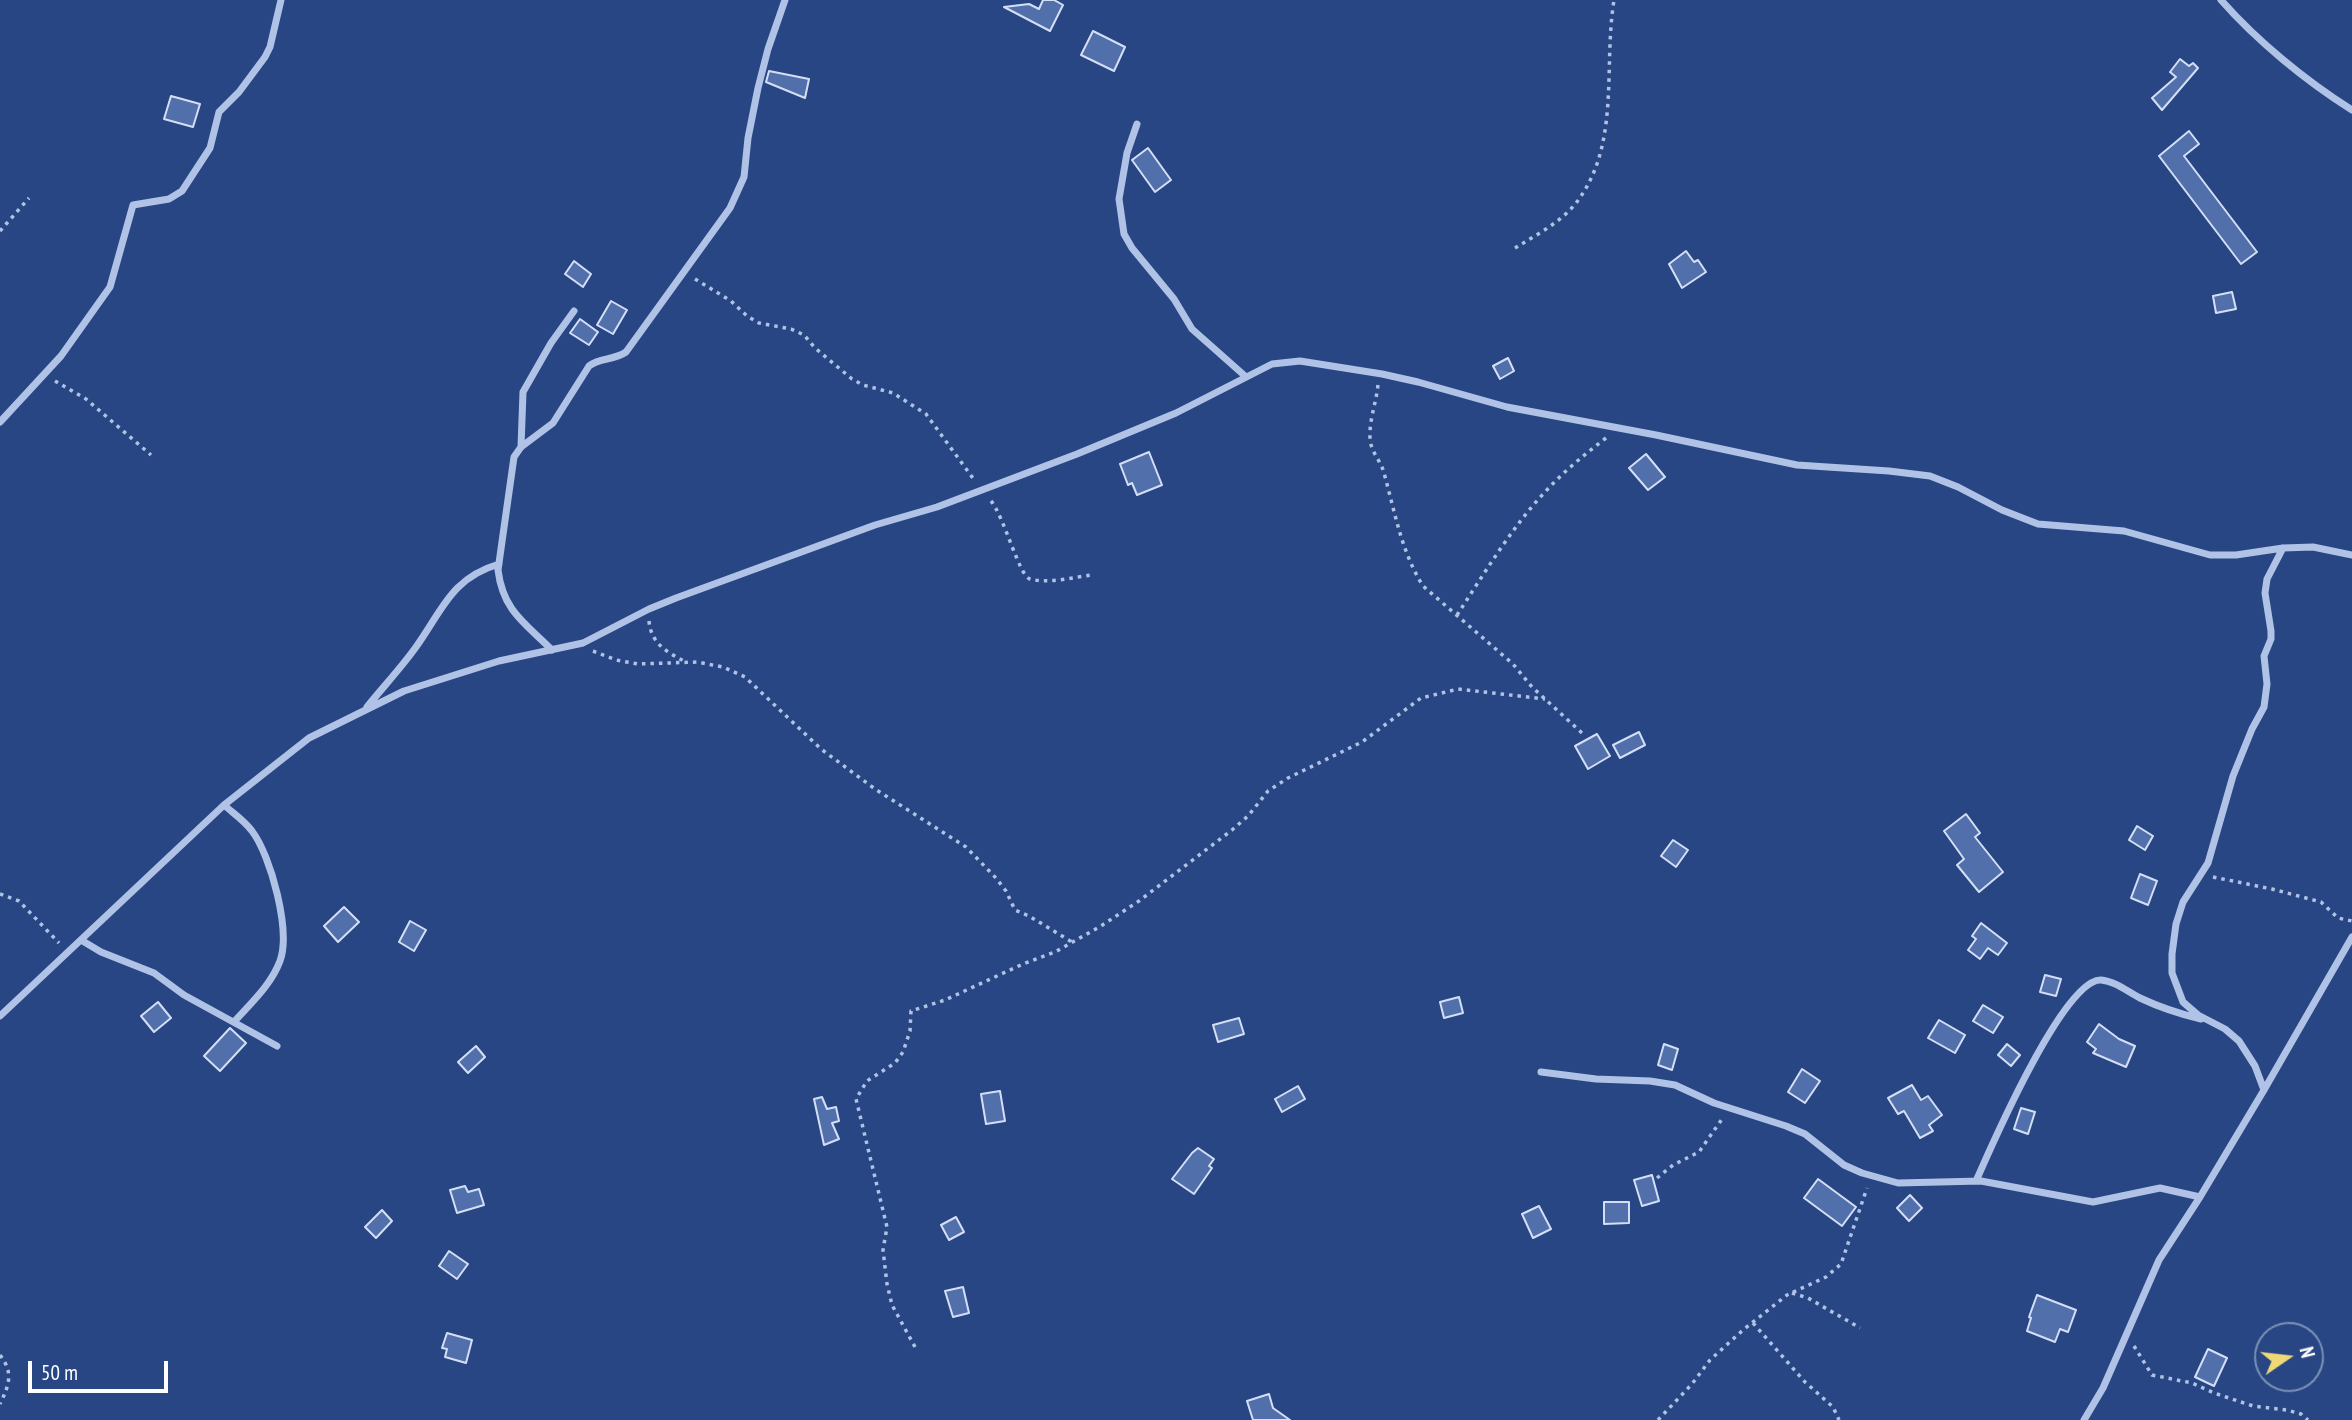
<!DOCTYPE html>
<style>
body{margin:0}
#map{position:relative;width:2352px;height:1420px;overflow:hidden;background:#274683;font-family:"PT Sans Narrow",sans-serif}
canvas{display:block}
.north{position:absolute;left:2254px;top:1322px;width:70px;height:70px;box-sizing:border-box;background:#274683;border:2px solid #7d90b5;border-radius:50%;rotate:76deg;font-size:19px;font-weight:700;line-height:28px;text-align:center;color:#fff}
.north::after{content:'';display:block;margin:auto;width:24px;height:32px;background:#efd976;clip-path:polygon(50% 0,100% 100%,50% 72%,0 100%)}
.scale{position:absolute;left:28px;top:1361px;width:140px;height:32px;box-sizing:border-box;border:4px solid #fff;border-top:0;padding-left:9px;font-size:21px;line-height:24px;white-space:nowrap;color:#fff;-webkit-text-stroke:5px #274683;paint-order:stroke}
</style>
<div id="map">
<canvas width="2352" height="1420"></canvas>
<div class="north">N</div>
<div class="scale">50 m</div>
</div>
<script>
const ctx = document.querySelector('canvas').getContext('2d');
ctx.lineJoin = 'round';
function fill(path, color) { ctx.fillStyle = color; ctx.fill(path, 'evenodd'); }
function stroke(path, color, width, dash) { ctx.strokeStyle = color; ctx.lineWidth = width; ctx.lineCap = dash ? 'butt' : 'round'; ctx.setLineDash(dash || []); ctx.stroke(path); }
const building = new Path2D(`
 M 1043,0 L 1054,0 L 1063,5 L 1050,31 L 1004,7 L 1029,4 L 1039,9 Z
 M 1093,31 L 1125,47 L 1114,71 L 1081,55 Z
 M 2180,59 L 2189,66 L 2193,63 L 2198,68 L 2162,110 L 2152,98 L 2176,77 L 2170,72 Z
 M 769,71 L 809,79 L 805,98 L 766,82 Z
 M 171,96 L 200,104 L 193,127 L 164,119 Z
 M 2189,131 L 2199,144 L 2184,156 L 2257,252 L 2241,264 L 2159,156 Z
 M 1148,148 L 1171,180 L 1155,192 L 1132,160 Z
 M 1686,251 L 1694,262 L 1698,260 L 1706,272 L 1682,288 L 1669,264 Z
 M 574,261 L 591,274 L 583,287 L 565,274 Z
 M 2232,292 L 2236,309 L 2216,313 L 2213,296 Z
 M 611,301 L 627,310 L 613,334 L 597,325 Z
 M 580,319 L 598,332 L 589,345 L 570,333 Z
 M 1508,358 L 1514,371 L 1500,379 L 1493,366 Z
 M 1149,452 L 1162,485 L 1137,495 L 1132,483 L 1128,485 L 1120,464 Z
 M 1646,454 L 1665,477 L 1648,490 L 1629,468 Z
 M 1639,732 L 1645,745 L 1620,758 L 1613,745 Z
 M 1597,734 L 1610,756 L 1588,769 L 1575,746 Z
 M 1966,814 L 1980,833 L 1975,837 L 2003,872 L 1979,892 L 1957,865 L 1964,859 L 1944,831 Z
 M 2137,826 L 2153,836 L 2145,850 L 2129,840 Z
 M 1673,840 L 1688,850 L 1676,867 L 1661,856 Z
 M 2140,874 L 2157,881 L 2148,905 L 2131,898 Z
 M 344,907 L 359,922 L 338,942 L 324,926 Z
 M 410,921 L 426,930 L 414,951 L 399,942 Z
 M 1981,923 L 2007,943 L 1998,955 L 1988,948 L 1980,959 L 1968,950 L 1976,939 L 1972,936 Z
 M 2045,975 L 2061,979 L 2056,996 L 2040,992 Z
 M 1459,997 L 1463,1013 L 1444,1018 L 1440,1002 Z
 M 158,1002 L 171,1018 L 154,1032 L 141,1016 Z
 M 1983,1005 L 2003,1017 L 1993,1033 L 1973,1021 Z
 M 1239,1018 L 1244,1034 L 1218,1042 L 1213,1025 Z
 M 1939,1020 L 1965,1035 L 1955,1053 L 1928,1038 Z
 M 2099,1024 L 2119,1039 L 2135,1046 L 2126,1067 L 2093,1053 L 2096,1049 L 2087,1042 Z
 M 230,1028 L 246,1043 L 220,1071 L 204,1056 Z
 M 1664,1044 L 1678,1049 L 1672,1070 L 1658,1065 Z
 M 2007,1044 L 2020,1055 L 2011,1066 L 1998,1055 Z
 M 476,1046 L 485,1057 L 468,1073 L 458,1062 Z
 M 1802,1069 L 1820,1081 L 1805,1103 L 1788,1092 Z
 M 1912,1085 L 1921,1100 L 1928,1096 L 1942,1115 L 1929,1125 L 1933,1131 L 1920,1138 L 1904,1111 L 1898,1114 L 1888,1098 Z
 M 1298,1086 L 1305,1099 L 1282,1112 L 1275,1099 Z
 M 1000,1091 L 1005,1121 L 986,1124 L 981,1094 Z
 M 822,1097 L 827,1109 L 836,1107 L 839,1121 L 832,1123 L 839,1139 L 824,1145 L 814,1099 Z
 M 2021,1108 L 2035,1112 L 2028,1134 L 2014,1129 Z
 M 1198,1148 L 1214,1159 L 1209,1166 L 1212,1168 L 1194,1194 L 1172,1179 L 1192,1153 Z
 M 1652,1175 L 1659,1201 L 1642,1206 L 1634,1180 Z
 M 1818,1179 L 1856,1207 L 1842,1226 L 1804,1198 Z
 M 465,1186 L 468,1192 L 479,1189 L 484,1205 L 457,1213 L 450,1190 Z
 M 1910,1195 L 1922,1208 L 1909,1221 L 1897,1208 Z
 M 1604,1202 L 1629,1202 L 1629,1223 L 1604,1224 Z
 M 1539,1206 L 1551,1229 L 1533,1238 L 1522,1214 Z
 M 382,1210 L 392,1221 L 376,1238 L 365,1227 Z
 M 956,1217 L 964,1232 L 949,1240 L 941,1225 Z
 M 449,1251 L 468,1264 L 457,1279 L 439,1266 Z
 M 963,1287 L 969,1313 L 953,1317 L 945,1291 Z
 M 2037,1295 L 2076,1310 L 2068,1332 L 2060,1329 L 2055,1342 L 2027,1331 L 2031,1318 L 2029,1317 Z
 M 447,1333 L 472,1340 L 466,1363 L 445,1357 L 447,1349 L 442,1348 Z
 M 2208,1349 L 2227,1358 L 2214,1386 L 2195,1377 Z
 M 1269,1394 L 1273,1408 L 1290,1420 L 1253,1420 L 1247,1401 Z`);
fill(building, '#506fab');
stroke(building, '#d4dff5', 2);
stroke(new Path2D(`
 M 0,231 L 29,198
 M 1515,248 C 1536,235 1560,223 1576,203 C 1621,145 1603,68 1614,0
 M 695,279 L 731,301 L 747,316 L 759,323 L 791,329 L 804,335 L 815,348 L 852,379 L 863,385 L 893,393 L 926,414 L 975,481
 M 55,381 L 86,399 L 151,455
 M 1378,385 C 1376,404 1369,420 1370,439 C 1371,452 1381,461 1384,473 C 1395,512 1401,551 1423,586 L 1513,664 L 1532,687 L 1582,733
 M 991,501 C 1004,516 1019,576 1030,579 C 1048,584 1074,577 1092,575
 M 1457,615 C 1484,574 1512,527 1545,492 C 1563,472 1584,455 1606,438
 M 649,621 C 651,644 668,653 686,662
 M 593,651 L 616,660 L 638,664 L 697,662 L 723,667 L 745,677 L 821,749 L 875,789 L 966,847 L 996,878 L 1006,891 L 1015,910 L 1029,916 L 1072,942
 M 2213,877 L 2272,889 L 2321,902 L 2338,918 L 2352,921
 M 0,894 L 19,901 L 59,943
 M 1657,1178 L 1673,1165 L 1699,1152 L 1722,1119
 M 1792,1293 L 1808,1298 L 1860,1328
 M 1753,1323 L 1805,1382 L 1833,1407 L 1839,1420
 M 2134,1346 L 2152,1375 L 2192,1383 L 2214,1393 L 2253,1406 L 2287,1410 L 2301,1414 L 2308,1420
 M 915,1347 L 892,1305 L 887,1284 L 883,1250 L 887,1227 L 856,1099 L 867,1081 L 895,1063 L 903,1052 L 910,1031 L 911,1011 L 945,1000 L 1023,964 L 1055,952 L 1101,926 L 1139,901 L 1232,830 L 1248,816 L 1268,791 L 1288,778 L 1362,742 L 1421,698 L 1458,689 L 1545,699
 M 0,1355 C 14,1373 9,1385 0,1404
 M 1658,1420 L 1692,1384 L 1710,1360 L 1743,1330 L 1787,1295 L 1826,1277 L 1841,1264 L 1867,1188`), '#b0c3e7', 3.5, [3.5, 5]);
stroke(new Path2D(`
 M 2221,0 C 2257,41 2306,81 2352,110
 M 1137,124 L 1127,153 L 1119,199 L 1124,234 L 1132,248 L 1174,299 L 1192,329 L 1245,376
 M 0,422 L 61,356 L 110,287 L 133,205 L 169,199 L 182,191 L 210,148 L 219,112 L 239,92 L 265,57 L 270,47 L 281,0
 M 521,447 L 523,392 L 551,343 L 574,311
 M 552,650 C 525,623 503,611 498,570 L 514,457 L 521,447 L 553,423 L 589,366 C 600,357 613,361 626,352 L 730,208 L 744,177 L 748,138 L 758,88 L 768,49 L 785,0
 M 367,707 C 383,687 401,668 416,647 C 442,611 451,578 499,564
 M 224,805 C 233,813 245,821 252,831 C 271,856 291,931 280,961 C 271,985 251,1003 234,1022
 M 81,940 L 101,952 L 154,973 L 184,995 L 277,1046
 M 0,1016 L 224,805 L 309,738 L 404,691 L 499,661 L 583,643 L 649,609 L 676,598 L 875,525 L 937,507 L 1077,454 L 1176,413 L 1272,364 L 1300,361 L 1382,374 L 1418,382 L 1507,407 L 1656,435 L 1797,465 L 1889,471 L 1930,476 L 1958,487 L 2002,510 L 2038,524 L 2124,531 L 2210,555 L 2236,555 L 2283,548 L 2313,547 L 2352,555
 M 1541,1072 L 1596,1079 L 1650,1081 L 1675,1085 L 1714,1103 L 1786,1126 L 1805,1134 L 1844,1165 L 1862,1173 L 1898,1183 L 1981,1181 L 2093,1202 L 2160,1188 L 2200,1197
 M 2264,1090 L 2255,1066 L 2239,1041 L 2225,1029 L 2198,1015 L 2183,1002 L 2172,973 L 2172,954 L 2176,924 L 2183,902 L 2208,863 L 2233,776 L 2252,729 L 2264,707 L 2267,684 L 2264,656 L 2271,639 L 2271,631 L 2265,593 L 2267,579 L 2283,548
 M 1976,1181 C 1991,1147 2064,978 2101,980 C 2115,981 2128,992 2140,998 C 2159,1007 2180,1014 2201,1019
 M 2084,1420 L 2103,1388 L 2159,1260 L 2200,1197 L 2264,1090 L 2352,937`), '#b0c3e7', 7);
</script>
